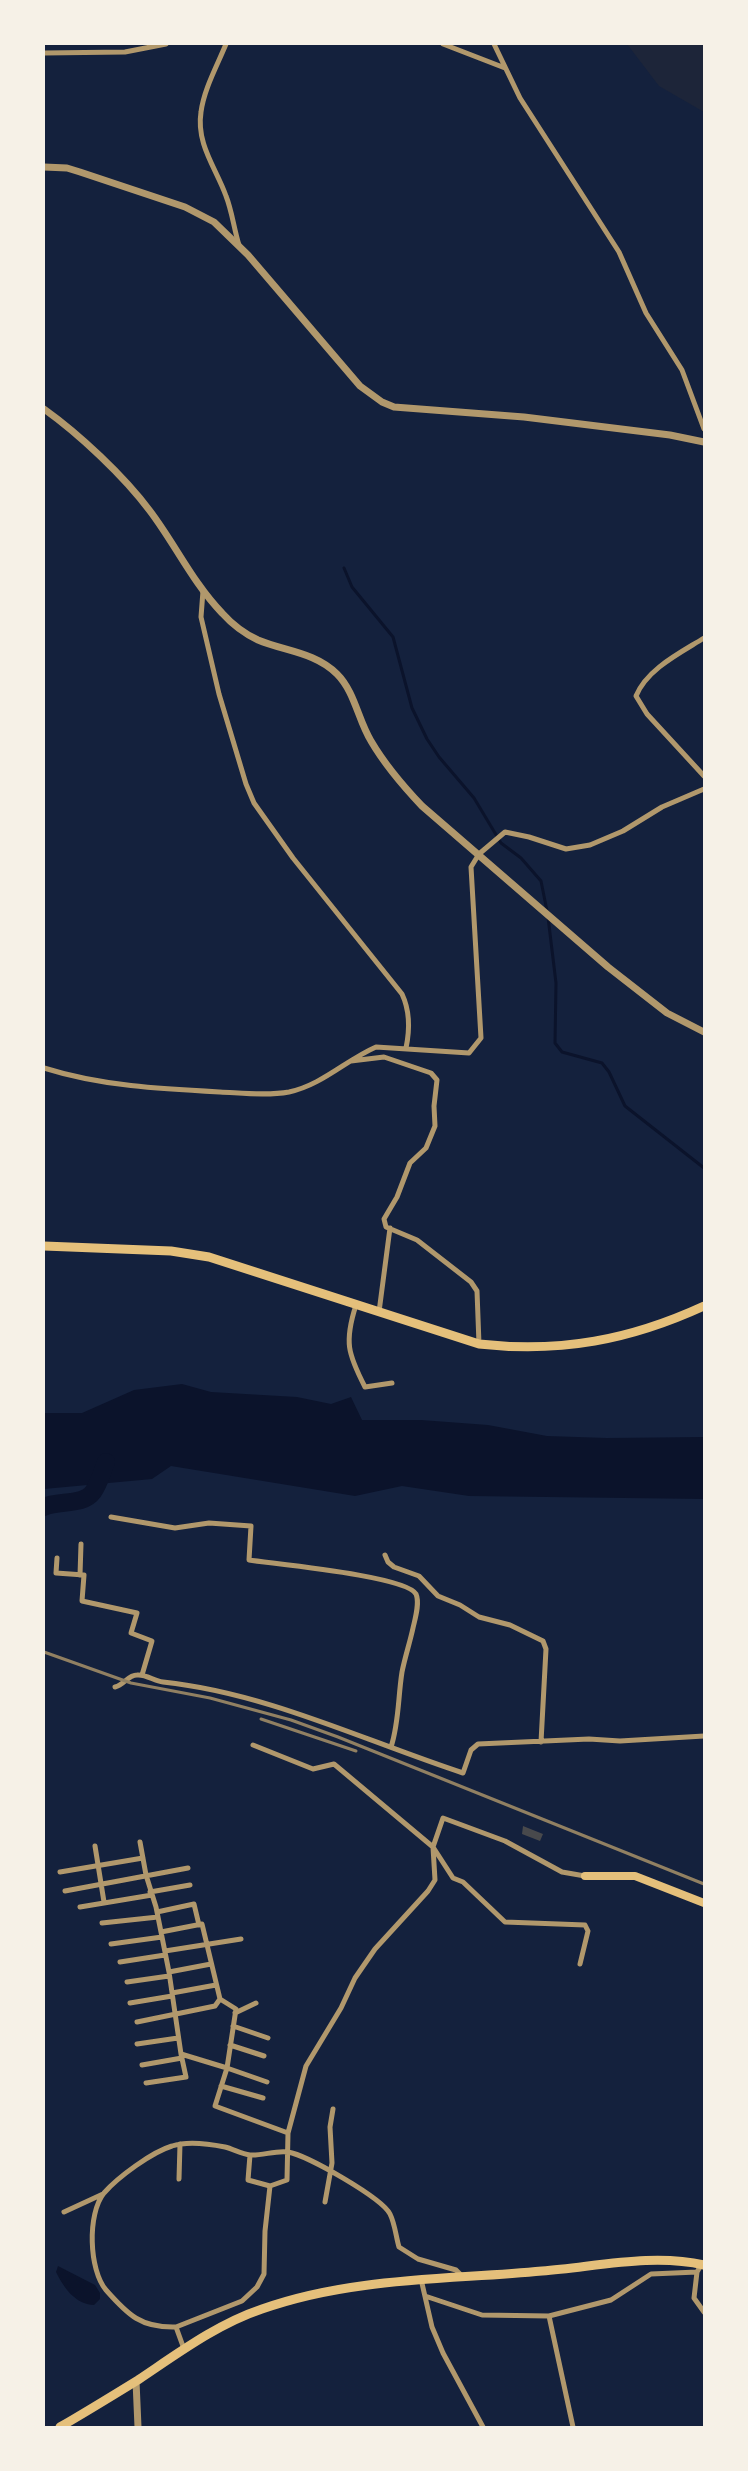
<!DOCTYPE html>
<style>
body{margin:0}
#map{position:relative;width:748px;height:2471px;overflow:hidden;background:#14213d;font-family:"Source Sans 3",sans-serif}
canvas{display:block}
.frame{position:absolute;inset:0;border:45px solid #f6f1e7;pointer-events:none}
</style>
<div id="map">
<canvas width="748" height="2471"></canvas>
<div class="frame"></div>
</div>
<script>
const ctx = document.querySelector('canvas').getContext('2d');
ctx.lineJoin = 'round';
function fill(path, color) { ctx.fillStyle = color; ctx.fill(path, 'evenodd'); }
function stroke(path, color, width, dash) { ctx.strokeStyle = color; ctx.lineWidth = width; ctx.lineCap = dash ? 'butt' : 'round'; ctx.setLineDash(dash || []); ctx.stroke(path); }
fill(new Path2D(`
 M 627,44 L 704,44 L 704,112 L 659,86 Z`), '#1d2539');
fill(new Path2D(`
 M 182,1384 L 211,1392 L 297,1397 L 331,1404 L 351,1397 L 362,1420 L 421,1420 L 488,1425 L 547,1436 L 607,1438 L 704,1437 L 704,1499 L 469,1496 L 402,1486 L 355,1496 L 171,1466 L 152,1479 L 44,1489 L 44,1413 L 82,1413 L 134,1390 Z
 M 58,2266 L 95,2285 L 100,2293 L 100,2299 L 94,2305 C 75,2304 64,2288 56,2272 Z`), '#0b132b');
stroke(new Path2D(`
 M 344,568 L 352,587 L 393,637 L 412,708 L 427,739 L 439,757 L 474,798 L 501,843 L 521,858 L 541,881 L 547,911
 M 548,917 L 556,983 L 555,1043 L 562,1052 L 602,1063 L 609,1072 L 625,1106 L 704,1168`), '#0b132b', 3);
stroke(new Path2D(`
 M 44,1507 C 58,1500 83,1506 93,1492 C 99,1484 102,1472 106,1462`), '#0b132b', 18);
fill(new Path2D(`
 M 523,1826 L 543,1834 L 540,1841 L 522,1834 Z`), '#48494c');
stroke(new Path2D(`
 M 226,44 C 217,66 204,89 201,112 C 196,144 216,168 226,196 C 232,211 234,229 239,245
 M 443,44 L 505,68
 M 494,44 L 520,98 L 619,252 L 646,313 L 682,370 L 704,429
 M 44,53 L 125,52 L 166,44
 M 203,591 L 201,617 L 219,694 L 246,784 L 254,803 L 293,858 L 402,994 C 410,1011 410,1029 406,1048
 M 704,638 C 680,653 647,669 636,696 L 647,714 L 704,776
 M 351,1061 L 384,1057 L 431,1073 L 437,1080 L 434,1106 L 435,1126 L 426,1148 L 410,1163 L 397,1197 L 384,1219 L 386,1227 L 417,1240 L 471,1282 L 477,1291 L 479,1344
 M 44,1068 C 101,1086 161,1089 220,1092 C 242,1093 267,1096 289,1092 C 322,1085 346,1060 376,1047 L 469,1053 L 481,1038 L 471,867 L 479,854 L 505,832 L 529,837 L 566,849 L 590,845 L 623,831 L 662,807 L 704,789
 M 356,1305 C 344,1342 348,1354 365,1387 L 392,1383
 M 379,1312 L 390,1228
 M 111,1517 L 175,1528 L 209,1523 L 251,1526 L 249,1560 C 275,1564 406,1576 416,1594 C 420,1603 415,1619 413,1628 C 410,1642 405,1657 402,1672 C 398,1697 399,1723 391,1747
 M 385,1555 L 388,1562 L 394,1567 L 419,1576 L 438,1596 L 460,1605 L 479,1617 L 510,1625 L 543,1641 L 546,1649 L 541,1742
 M 57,1558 L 56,1573 L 84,1575 L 82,1601 L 137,1613 L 131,1633 L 152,1641 L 142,1675
 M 80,1575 L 81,1544
 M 115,1687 C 124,1685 128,1675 137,1675 C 146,1674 154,1681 163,1682 C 267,1693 365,1741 463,1773 L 471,1750 L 478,1744 L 589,1739 L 620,1741 L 704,1736
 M 253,1745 L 313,1769 L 334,1764 L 433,1847 L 453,1878 L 463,1882 L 505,1922 L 585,1925 L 588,1931 L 580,1964
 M 140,1842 L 146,1875 L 156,1907 L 169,1972 L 181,2054 L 227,2068 L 215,2106 L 288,2133
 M 95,1846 L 104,1902
 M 60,1872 L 143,1858
 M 65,1891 L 188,1868
 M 150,1892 L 190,1885
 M 80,1907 L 152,1895
 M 157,1912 L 194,1904 L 199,1925
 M 102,1923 L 158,1917
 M 161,1932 L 202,1924 L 220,1999 L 236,2009 L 227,2068 L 267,2082
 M 111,1944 L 162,1937
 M 165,1951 L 241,1939
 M 120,1962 L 165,1955
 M 169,1972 L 211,1964
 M 127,1982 L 169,1976
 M 172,1993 L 216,1985
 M 130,2003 L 172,1996
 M 235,2013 L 256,2003
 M 137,2022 L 215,2006 L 220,1999
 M 233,2026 L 268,2038
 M 137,2044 L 178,2038
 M 230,2045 L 264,2056
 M 142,2065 L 182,2058
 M 146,2083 L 186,2077 L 181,2054
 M 221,2086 L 263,2098
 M 250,2155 L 248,2180 L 270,2186
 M 179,2179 L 180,2144
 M 325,2202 L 332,2163 L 330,2127 L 333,2109
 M 64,2212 L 103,2194
 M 697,2272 L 694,2298 L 704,2312
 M 421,2279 L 432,2327 L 443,2353 L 483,2427
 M 425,2296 L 482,2315 L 549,2316 L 611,2300 L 651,2274 L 697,2272 L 701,2265
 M 549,2316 L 573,2427
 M 176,2327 C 141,2328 128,2315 106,2290 C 89,2270 87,2214 104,2193 C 118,2177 152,2152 172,2146 C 187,2141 210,2144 225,2147 C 233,2149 242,2154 250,2155 C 262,2156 276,2150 288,2152 C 307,2155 382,2198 390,2214 C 395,2224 396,2237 399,2247 L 418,2259 L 456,2270 L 462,2276
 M 184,2349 L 176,2327 L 242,2301 L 257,2287 L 264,2274 L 265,2231 L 270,2186 L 287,2180 L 288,2133 L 306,2066 L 341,2008 L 355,1978 L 375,1949 L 428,1891 L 435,1880 L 433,1847 L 443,1818 L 505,1841 L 562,1872 L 585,1876`), '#b1986c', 5);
stroke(new Path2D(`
 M 44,167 L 67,168 L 80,172 L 185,207 L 214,222 L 248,255 L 360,386 L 382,402 L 394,407 L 524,417 L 670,435 L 704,442
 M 44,409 C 79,434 124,476 150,511 C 175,544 193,583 222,613 C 231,623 245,634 258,640 C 284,651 315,652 337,674 C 355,692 358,720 371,741 C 385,765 403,786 422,806 L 608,967 L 667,1013 L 704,1032
 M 136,2381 L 138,2427`), '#b1986c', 7);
stroke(new Path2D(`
 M 585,1876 L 635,1876 L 704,1903`), '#e5c07b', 8);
stroke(new Path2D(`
 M 44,1246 L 171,1251 L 209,1257 L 479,1344 C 561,1353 630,1340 704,1306`), '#e5c07b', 9);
stroke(new Path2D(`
 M 60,2427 C 86,2412 112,2396 138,2380 C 177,2354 217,2324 262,2309 C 352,2277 449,2280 542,2271 C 595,2267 652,2253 704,2265`), '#e5c07b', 9);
stroke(new Path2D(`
 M 44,1652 L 131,1683 L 210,1698 L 291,1720 L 338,1737 L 704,1884
 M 261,1719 L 356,1751`), '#918062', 3);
</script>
